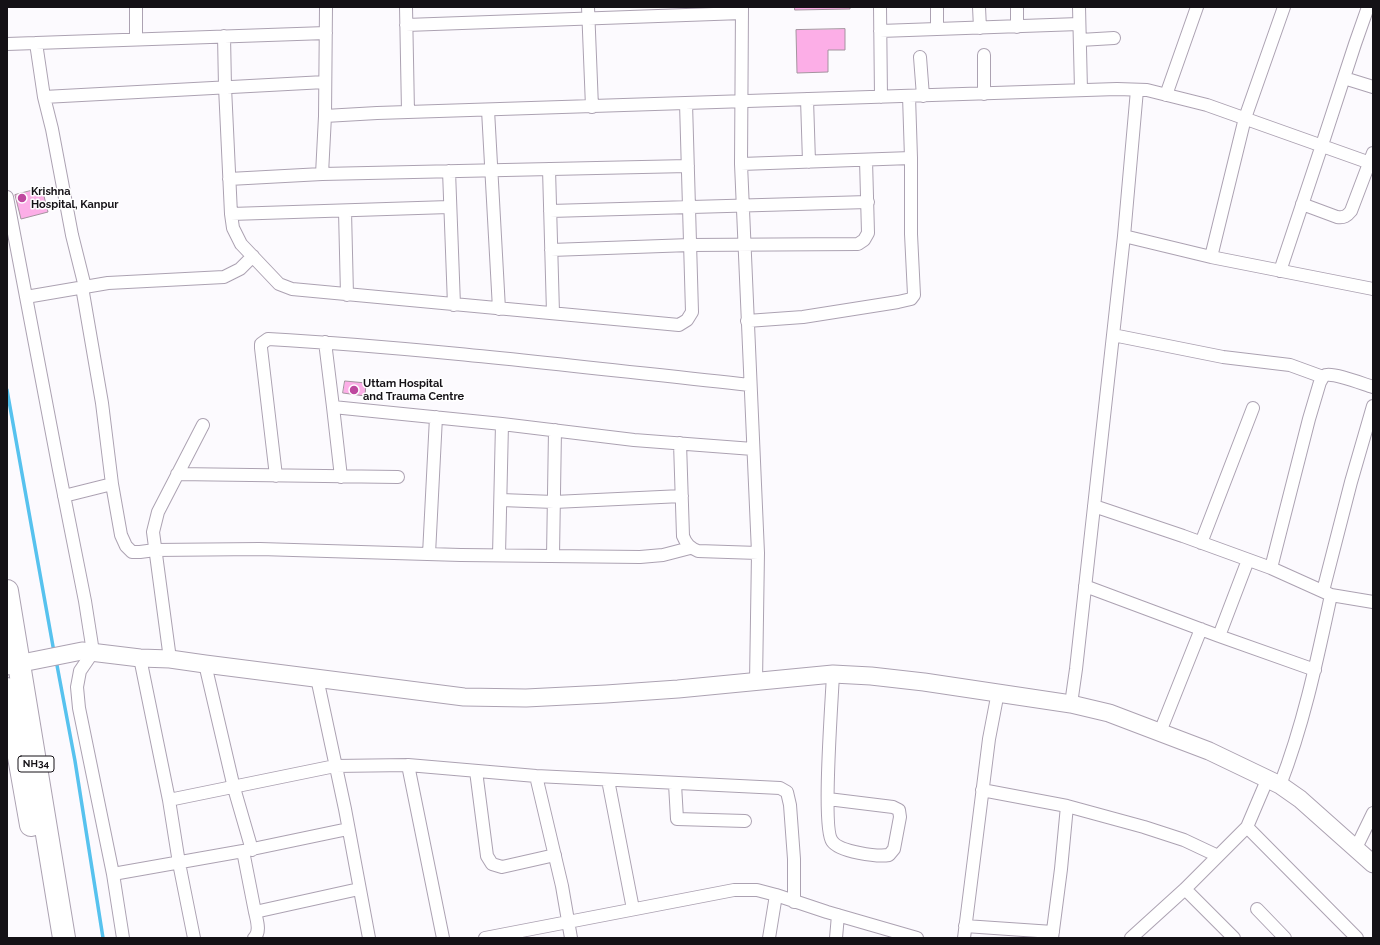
<!DOCTYPE html>
<style>
body{margin:0}
#map{position:relative;width:1380px;height:945px;overflow:hidden;background:#fcfafe;font-family:Raleway,sans-serif}
canvas{display:block}
.frame{position:absolute;inset:0;border:8px solid #141116;pointer-events:none}
</style>
<div id="map">
<canvas width="1380" height="945"></canvas>
<div class="frame"></div>
</div>
<script>
const ctx = document.querySelector('canvas').getContext('2d');
ctx.lineJoin = 'round';
function stroke(path, color, width, dash) { ctx.strokeStyle = color; ctx.lineWidth = width; ctx.lineCap = dash ? 'butt' : 'round'; ctx.setLineDash(dash || []); ctx.stroke(path); }
function fill(path, color) { ctx.fillStyle = color; ctx.fill(path, 'evenodd'); }
function write(font, color, halo, rows, align = 'center') {
  ctx.font = font + ' Raleway,sans-serif'; ctx.lineWidth = 3; ctx.setLineDash([]); ctx.textBaseline = 'middle'; ctx.strokeStyle = halo; ctx.fillStyle = color; for (const [text, x, y, turn = 0] of rows) {
    ctx.save(); ctx.translate(x, y); ctx.rotate((+turn || 0) * Math.PI / 180); ctx.textAlign = isNaN(turn) ? turn : align; if (halo) ctx.strokeText(text, 0, 0); ctx.fillText(text, 0, 0); ctx.restore();
  }
}
stroke(new Path2D(`
 M 7,390 L 54,652
 M 56,660 L 75,761 L 103,938`), '#57c2ee', 3.5);
const building = new Path2D(`
 M 795,7 L 850,7 L 850,9 L 795,10 Z
 M 845,29 L 845,50 L 828,50 L 828,72 L 797,73 L 796,30 Z
 M 42,188 L 48,212 L 21,219 L 15,195 Z
 M 345,381 L 366,383 L 365,396 L 343,393 Z`);
fill(building, '#fcaee7');
stroke(building, '#a4949f', 1);
const street = new Path2D(`
 M 136,7 L 136,39
 M 406,7 L 408,112
 M 588,7 L 592,107
 M 742,7 L 741,164 L 758,553 L 756,682
 M 880,7 L 881,97
 M 937,7 L 937,29
 M 979,7 L 980,28
 M 1017,7 L 1017,27
 M 1079,7 L 1081,90
 M 406,25 L 742,13
 M 880,31 L 1079,24
 M 224,36 L 225,87 L 231,214 L 449,207
 M 1080,40 L 1114,38
 M 36,43 L 44,97 L 52,129 L 72,235 L 85,287
 M 7,44 L 326,33
 M 984,55 L 984,94
 M 920,57 L 923,96
 M 1344,78 L 1373,87
 M 1166,95 L 1197,7
 M 44,97 L 325,82
 M 807,99 L 809,162
 M 488,110 L 499,309
 M 325,116 L 377,113 L 1117,89 L 1147,90 L 1207,105 L 1373,164
 M 741,164 L 911,158
 M 549,169 L 553,313
 M 449,171 L 454,305
 M 322,174 L 325,116 L 326,7
 M 229,179 L 322,174 L 688,166
 M 7,197 L 59,470 L 85,601 L 93,652 L 80,671 L 77,687 L 79,708 L 113,874 L 123,938
 M 1302,204 L 1337,217 C 1344,218 1347,216 1351,211 L 1373,153
 M 345,211 L 347,295
 M 550,211 L 868,202
 M 231,214 L 233,228 L 241,244 L 279,284 L 292,289 L 679,325 L 687,320 L 692,312 L 686,103
 M 1124,236 L 1211,257 L 1373,289
 M 551,250 L 690,245 L 858,244 L 864,240 L 868,233 L 866,160
 M 1211,257 L 1245,118 L 1284,7
 M 1280,271 L 1322,145 L 1355,44 L 1368,7
 M 26,297 L 108,283 L 224,277 L 240,269 L 253,256
 M 747,321 L 803,317 L 898,302 L 911,299 L 914,295 L 911,234 L 911,158 L 909,96
 M 1113,335 L 1223,357 L 1290,365 L 1323,377
 M 325,342 L 333,407
 M 680,443 L 683,536 C 686,544 690,548 698,551 L 758,553
 M 177,474 L 398,477
 M 276,476 L 261,348 L 261,344 L 268,339 C 429,348 589,368 750,385
 M 341,477 L 333,407 L 502,424 L 634,440 L 753,449
 M 112,484 L 121,535 L 126,546 L 132,552 L 140,552 L 155,550 L 260,549 L 461,555 L 640,557 L 663,555 L 690,548
 M 64,496 L 112,484 L 102,403 L 82,287
 M 501,500 L 554,502 L 682,496
 M 1094,506 L 1183,536 L 1271,568 L 1331,595 L 1373,602
 M 1201,543 L 1253,408
 M 429,554 L 436,417
 M 499,555 L 502,424
 M 553,556 L 555,430
 M 1271,568 L 1309,419 L 1320,382 C 1322,379 1323,376 1326,375 C 1335,373 1363,384 1373,387
 M 1085,586 L 1219,636 L 1315,670
 M 1323,591 L 1351,482 L 1373,406
 M 1219,636 L 1248,560
 M 140,658 L 169,800 L 179,863 L 194,938
 M 170,659 L 153,532 L 158,512 L 203,425
 M 205,664 L 234,788 L 252,850
 M 317,678 L 345,809 L 369,938
 M 1071,704 L 1076,669 L 1124,236 L 1137,90
 M 1160,732 L 1201,629
 M 408,765 L 443,938
 M 476,771 L 487,856 L 492,864 L 502,867 L 555,855
 M 536,776 L 562,886 L 571,938
 M 608,780 L 633,909
 M 675,784 L 677,819 L 745,821
 M 1280,785 C 1304,723 1317,660 1331,595
 M 982,790 L 1067,806 L 1144,827 L 1184,840 L 1218,856
 M 828,799 L 893,807 L 899,810 L 900,817 L 894,849 L 889,855 C 878,857 839,852 832,841 C 822,828 832,699 833,674
 M 169,800 L 335,766 L 408,765 L 536,776 L 780,788 L 787,792 L 790,805 L 794,859 L 794,902
 M 1247,827 L 1267,780
 M 1356,848 L 1373,813
 M 243,851 L 255,912 L 359,889
 M 113,874 L 243,851 L 348,829
 M 1185,889 L 1234,938
 M 1257,909 L 1285,938
 M 965,926 L 1053,932
 M 254,938 C 261,932 257,921 255,912
 M 485,938 L 734,890 L 757,890 L 776,895 L 827,912 L 917,938
 M 769,938 L 776,895
 M 836,938 L 838,915
 M 964,938 L 989,739 L 998,692
 M 1052,938 L 1061,869 L 1067,806
 M 1131,938 L 1185,889 L 1247,827 L 1357,938`);
const secondary = new Path2D(`
 M 7,666 L 82,651 L 140,658 L 170,659 L 205,664 L 464,697 L 526,698 L 606,694 L 678,689 L 833,674 L 871,676 L 924,682 L 1071,704 L 1109,713 L 1209,751 L 1280,785 L 1300,799 L 1373,864`);
const highway = new Path2D(`
 M 7,591 L 64,938
 M 7,689 L 31,825`);
stroke(street, '#aca2b2', 14);
stroke(secondary, '#aca2b2', 19);
stroke(highway, '#aca2b2', 24);
stroke(street, '#fff', 12);
stroke(secondary, '#fff', 17);
stroke(highway, '#fff', 22);
for (const [x, y, r, color] of [
 [22,198,5,"#be489f"],
 [354,390,5,"#be489f"]
]) { const dot = new Path2D(); dot.arc(x, y, r, 0, 2 * Math.PI); ctx.fillStyle = color; ctx.fill(dot); stroke(dot, '#fff', 1.5); }
for (const [x, y, w] of [
 [36,764,36]
]) { const box = new Path2D(); box.roundRect(x - w / 2, y - 8, w, 16, 3); ctx.fillStyle = '#fff'; ctx.fill(box); stroke(box, '#141116', 1); }
write('bold 10px', '#141116', null, [
 ["NH34",36,764]
]);
write('bold 11px', '#141116', '#fff', [
 ["Krishna",31,192],
 ["Hospital, Kanpur",31,205],
 ["Uttam Hospital",363,384],
 ["and Trauma Centre",363,397]
], 'left');
</script>
